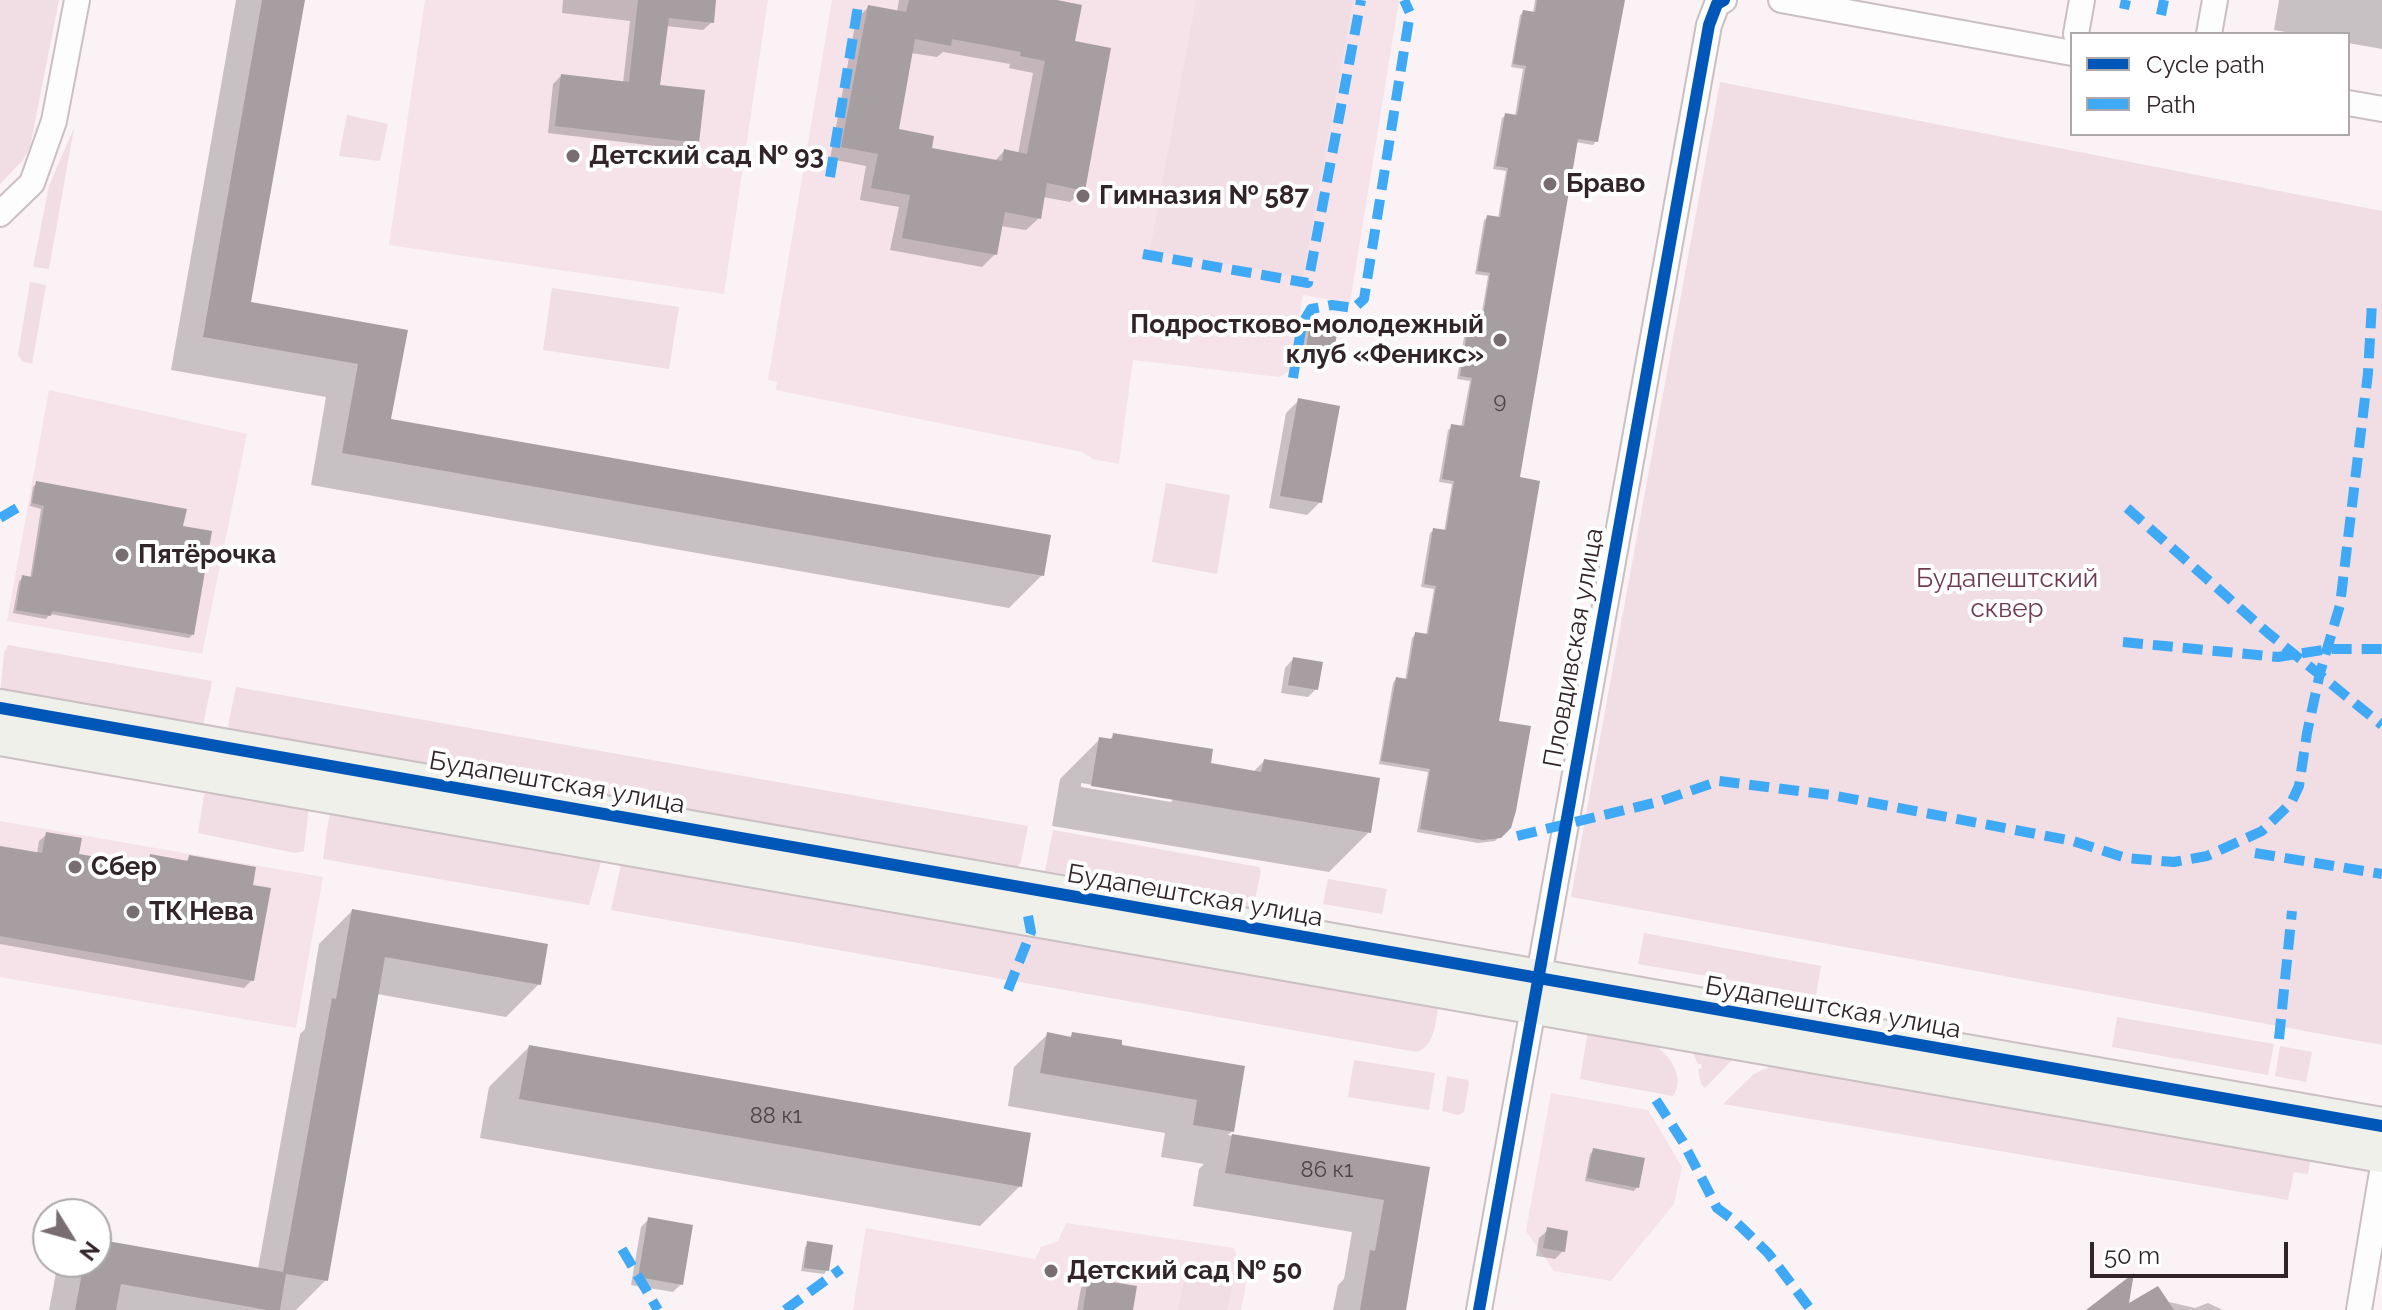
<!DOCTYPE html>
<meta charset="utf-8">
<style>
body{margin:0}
#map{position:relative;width:2382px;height:1310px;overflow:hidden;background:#faf2f5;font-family:Raleway,sans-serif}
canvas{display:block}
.legend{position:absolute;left:2070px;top:32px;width:280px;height:104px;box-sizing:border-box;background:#fff;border:2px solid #ada8a9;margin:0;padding:10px 14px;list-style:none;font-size:24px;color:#322529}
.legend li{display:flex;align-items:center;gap:16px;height:40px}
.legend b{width:40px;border:2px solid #ada8a9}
.north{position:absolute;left:32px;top:1198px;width:80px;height:80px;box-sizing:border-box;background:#fff;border:2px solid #ada8a9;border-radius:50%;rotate:127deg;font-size:22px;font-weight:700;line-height:32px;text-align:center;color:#322529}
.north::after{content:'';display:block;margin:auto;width:28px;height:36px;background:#786d70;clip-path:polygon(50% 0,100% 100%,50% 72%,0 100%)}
.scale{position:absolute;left:2090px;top:1242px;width:198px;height:36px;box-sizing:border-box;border:4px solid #322529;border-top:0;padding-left:10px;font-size:24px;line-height:28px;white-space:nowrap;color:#322529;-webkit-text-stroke:6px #fff;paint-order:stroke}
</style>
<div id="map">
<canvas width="2382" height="1310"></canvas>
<ul class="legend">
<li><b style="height:10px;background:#0057b8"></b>Cycle path</li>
<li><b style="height:10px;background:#3fa9f5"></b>Path</li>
</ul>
<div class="north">N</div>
<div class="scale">50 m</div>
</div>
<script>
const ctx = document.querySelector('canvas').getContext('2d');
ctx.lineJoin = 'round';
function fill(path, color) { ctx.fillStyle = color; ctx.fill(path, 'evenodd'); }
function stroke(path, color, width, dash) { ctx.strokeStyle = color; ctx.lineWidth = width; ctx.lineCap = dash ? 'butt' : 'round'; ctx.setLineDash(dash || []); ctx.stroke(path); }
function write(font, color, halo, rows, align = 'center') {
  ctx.font = font + ' Raleway,sans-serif'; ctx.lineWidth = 8; ctx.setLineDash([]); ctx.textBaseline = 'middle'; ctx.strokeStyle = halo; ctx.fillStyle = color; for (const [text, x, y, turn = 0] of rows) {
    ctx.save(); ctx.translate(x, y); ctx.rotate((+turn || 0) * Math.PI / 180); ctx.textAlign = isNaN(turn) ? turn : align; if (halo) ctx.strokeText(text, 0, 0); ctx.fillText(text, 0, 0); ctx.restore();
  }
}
fill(new Path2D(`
 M 425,0 L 768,0 L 724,294 L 389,245 Z
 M 832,0 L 1399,0 L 1350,303 L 1303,295 L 1288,372 L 1279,377 L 1133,360 L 1119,464 L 1093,459 L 1082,452 L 776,390 L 777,382 L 768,380 Z
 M 49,390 L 247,434 L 202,654 L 7,621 Z
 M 0,821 L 323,877 L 296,1028 L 0,977 Z
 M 1551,1093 L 1648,1110 L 1682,1167 L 1674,1204 L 1611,1281 L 1554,1271 L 1526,1231 Z
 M 1066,1223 L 1234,1248 L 1246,1284 L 1241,1310 L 853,1310 L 866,1228 L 1035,1259 L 1041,1247 L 1058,1241 Z`), '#f5e3e9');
fill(new Path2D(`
 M 0,0 L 59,0 L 30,147 L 23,160 L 0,184 Z
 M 1196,0 L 1353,0 L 1303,277 L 1150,250 Z
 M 1720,82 L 2382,211 L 2382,1045 L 1571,897 Z
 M 347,115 L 388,124 L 380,161 L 339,156 Z
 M 74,128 L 49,269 L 33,267 L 49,186 Z
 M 30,282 L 46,285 L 32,364 L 22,361 L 18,354 Z
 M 552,288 L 679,307 L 669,369 L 543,350 Z
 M 1166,483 L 1230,495 L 1217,574 L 1152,562 Z
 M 8,645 L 212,681 L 202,730 L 0,695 L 4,653 Z
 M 236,687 L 1028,826 L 1021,862 L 1013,872 L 233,735 L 228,726 Z
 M 205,789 L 309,806 L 304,851 L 295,853 L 198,833 Z
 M 330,810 L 599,857 L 601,862 L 589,905 L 323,859 Z
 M 1053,830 L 1259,867 L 1261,871 L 1252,914 L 1047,878 L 1045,871 Z
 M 622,860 L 1439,1003 C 1435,1021 1436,1045 1417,1052 L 611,910 Z
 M 1328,879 L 1387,889 L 1382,914 L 1323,904 Z
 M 1644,933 L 1821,966 L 1816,995 L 1638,964 Z
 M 2117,1017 L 2274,1044 L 2268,1075 L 2112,1047 Z
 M 1588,1030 C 1620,1036 1664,1035 1676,1072 C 1679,1081 1678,1088 1673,1096 L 1580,1079 Z
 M 2280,1046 L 2312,1052 L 2306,1082 L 2275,1076 Z
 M 1692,1051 L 1734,1058 L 1705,1088 L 1701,1084 L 1698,1069 L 1702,1068 L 1701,1064 L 1698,1064 Z
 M 1354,1060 L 1435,1073 L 1429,1110 L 1348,1097 Z
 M 1776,1064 L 2311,1156 L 2308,1174 L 2294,1172 L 2288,1200 L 1723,1104 L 1754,1074 Z
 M 1447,1076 L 1468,1080 L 1469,1083 L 1464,1112 L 1458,1115 L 1442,1111 Z
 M 1188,1264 L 1235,1274 L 1227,1310 L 1178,1310 Z`), '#f1dde4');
fill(new Path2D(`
 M 236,0 L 303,0 L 249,304 L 405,331 L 389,421 L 1042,575 L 1009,608 L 311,485 L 326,397 L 171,370 Z
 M 563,0 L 714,0 L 712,22 L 703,30 L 666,26 L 658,86 L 697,142 L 689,150 L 548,133 L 553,84 L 561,76 L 623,83 L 630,21 L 562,13 Z
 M 899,0 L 1046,0 L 1073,43 L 1083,190 L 1070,202 L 1043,197 L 1039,218 L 1026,230 L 1000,226 L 995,254 L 982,267 L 890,250 L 899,207 L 860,200 L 866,166 L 830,159 L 856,20 L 868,7 L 897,12 ZM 943,52 L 1010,64 L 1009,68 L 1033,73 L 1018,154 L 1004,151 L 994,162 L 930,150 L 896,131 L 911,53 L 937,57 Z
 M 1535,0 L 1623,0 L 1596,141 L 1593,145 L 1575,142 L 1517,479 L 1496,722 L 1509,827 L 1495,841 L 1478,843 L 1417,832 L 1428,772 L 1379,764 L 1393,683 L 1396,679 L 1405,681 L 1412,638 L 1416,634 L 1426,636 L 1434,589 L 1421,587 L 1430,533 L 1434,530 L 1444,532 L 1452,484 L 1439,482 L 1448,430 L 1452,427 L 1461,428 L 1470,381 L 1457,379 L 1466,325 L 1470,322 L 1480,324 L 1488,276 L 1475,274 L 1484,220 L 1488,217 L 1498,218 L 1506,171 L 1493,169 L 1502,118 L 1506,115 L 1515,116 L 1523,69 L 1511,67 L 1520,15 L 1523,12 L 1533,13 Z
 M 2279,0 L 2382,0 L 2382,49 L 2348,43 L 2348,34 L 2297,34 L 2274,30 Z
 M 1312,319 L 1332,351 L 1324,360 L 1299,355 L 1304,328 Z
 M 1299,400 L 1320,502 L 1307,515 L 1269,508 L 1286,413 Z
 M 37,483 L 181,528 L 192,635 L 189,638 L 50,614 L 46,619 L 13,613 L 19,581 L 23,578 L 30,579 L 41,509 L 30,506 L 33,487 Z
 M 1293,659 L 1316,689 L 1308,697 L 1281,693 L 1285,668 Z
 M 1114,735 L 1208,765 L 1253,772 L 1264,761 L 1369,832 L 1329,872 L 1052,826 L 1060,779 L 1100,739 L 1109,740 ZM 1081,783 L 1174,798 L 1171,802 L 1081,787 Z
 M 47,834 L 77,855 L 143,867 L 151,856 L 185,862 L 190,857 L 251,887 L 252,980 L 244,988 L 0,944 L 0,848 L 37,854 L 39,841 Z
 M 352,911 L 539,984 L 506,1017 L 377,994 L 326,1280 L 296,1310 L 49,1310 L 56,1273 L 66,1262 L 96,1262 L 96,1241 L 258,1269 L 300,1034 L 305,1029 L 319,944 Z
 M 1073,1034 L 1119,1047 L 1243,1067 L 1232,1131 L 1228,1135 L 1428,1169 L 1404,1310 L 1333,1310 L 1338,1285 L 1344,1279 L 1352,1232 L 1193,1206 L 1199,1169 L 1204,1164 L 1161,1157 L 1165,1133 L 1008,1106 L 1014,1067 L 1047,1035 L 1069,1038 Z
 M 529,1047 L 1020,1186 L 980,1226 L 480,1138 L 489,1087 Z
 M 1594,1150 L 1637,1187 L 1634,1191 L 1585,1181 L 1590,1154 Z
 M 649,1219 L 681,1284 L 673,1292 L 631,1285 L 641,1227 Z
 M 1548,1230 L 1563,1251 L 1555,1259 L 1536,1256 L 1539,1238 Z
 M 808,1243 L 827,1270 L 824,1274 L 801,1271 L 805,1247 Z
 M 1089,1280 L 1131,1310 L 1077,1310 L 1081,1288 Z
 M 2165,1301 L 2195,1308 L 2208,1303 L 2223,1310 L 2089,1310 Z`), '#0003');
fill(new Path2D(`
 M 262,0 L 305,0 L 251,302 L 408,330 L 391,419 L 1051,535 L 1044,576 L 342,453 L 358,364 L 203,337 Z
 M 638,0 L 716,0 L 714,23 L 669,18 L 660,85 L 705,90 L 699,143 L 555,126 L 561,74 L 629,82 Z
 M 909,0 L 1057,0 L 1082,5 L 1075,41 L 1111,48 L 1085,191 L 1047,183 L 1041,219 L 1005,212 L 997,255 L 902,238 L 910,195 L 871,188 L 878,154 L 841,147 L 868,5 L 906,12 ZM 915,39 L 951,46 L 952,39 L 1021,52 L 1020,56 L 1045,61 L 1027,154 L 1004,149 L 1002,161 L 932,148 L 934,136 L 899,129 Z
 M 1537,0 L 1625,0 L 1598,142 L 1578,139 L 1520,477 L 1540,481 L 1499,721 L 1531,726 L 1516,811 L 1511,828 L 1501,838 L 1483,840 L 1420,829 L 1430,769 L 1381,761 L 1396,677 L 1407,679 L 1415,632 L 1428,634 L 1436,586 L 1424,584 L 1433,528 L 1446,530 L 1454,481 L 1442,479 L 1451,424 L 1464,426 L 1472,378 L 1460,376 L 1469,320 L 1482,322 L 1490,273 L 1477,271 L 1487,215 L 1500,217 L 1508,168 L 1496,166 L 1505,113 L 1517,115 L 1526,66 L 1513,64 L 1517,40 L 1523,10 L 1535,12 Z
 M 1311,317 L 1339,322 L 1334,352 L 1306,348 Z
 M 1298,398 L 1340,406 L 1322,503 L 1280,496 Z
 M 36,481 L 187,509 L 183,526 L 212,531 L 194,635 L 52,611 L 51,616 L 16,610 L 22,575 L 32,577 L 44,506 L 32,503 Z
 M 1293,657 L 1323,662 L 1318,690 L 1288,685 Z
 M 1113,733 L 1213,749 L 1211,763 L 1261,772 L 1264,759 L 1380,778 L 1371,833 L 1091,786 L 1099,737 L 1112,739 Z
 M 46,832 L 82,838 L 79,854 L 121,861 L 148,866 L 150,854 L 188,861 L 189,855 L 256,867 L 253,885 L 271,888 L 254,981 L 0,936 L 0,846 L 42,853 Z
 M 352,909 L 548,944 L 541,985 L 385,957 L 328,1281 L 286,1274 L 280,1310 L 267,1310 L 121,1284 L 116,1310 L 75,1310 L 84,1262 L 96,1262 L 96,1239 L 283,1272 L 332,998 L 336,999 Z
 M 1047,1032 L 1071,1037 L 1072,1032 L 1122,1040 L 1122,1045 L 1245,1066 L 1234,1132 L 1193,1125 L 1197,1100 L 1040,1073 Z
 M 529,1045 L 1031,1133 L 1022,1187 L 519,1099 Z
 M 1232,1134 L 1430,1167 L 1406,1310 L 1360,1310 L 1370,1250 L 1375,1251 L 1384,1200 L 1225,1173 Z
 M 1593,1148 L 1645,1158 L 1639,1188 L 1587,1178 Z
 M 648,1217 L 693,1225 L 683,1285 L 638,1277 Z
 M 1547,1227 L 1568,1231 L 1565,1252 L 1543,1248 Z
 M 807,1241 L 833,1245 L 829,1271 L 804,1268 Z
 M 2134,1273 L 2129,1303 L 2158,1286 L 2174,1310 L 2086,1310 Z
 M 1088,1278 L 1137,1286 L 1133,1310 L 1083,1310 Z`), '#a79ea1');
const street = new Path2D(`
 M 1781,0 L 2072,53
 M 2076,34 L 2082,0
 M 2209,34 L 2215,0
 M 2348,103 L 2382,109
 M 0,214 L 32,183 L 54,121 L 77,0
 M 1479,1310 L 1709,25 L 1717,4 L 1724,0
 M 2359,1310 L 2382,1172`);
const secondary = new Path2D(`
 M 0,708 L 2382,1126
 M 0,737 L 2382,1154`);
stroke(street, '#cabfc3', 28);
stroke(secondary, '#cabfc3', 40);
stroke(street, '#fefdfe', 24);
stroke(secondary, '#f0f0ea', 36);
stroke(new Path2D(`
 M 2124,9 L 2126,0
 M 2161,15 L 2164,0
 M 830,177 L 859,0
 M 1143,254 L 1308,283 L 1361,0
 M 1293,378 L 1302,324 L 1311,309 L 1332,305 L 1354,308 L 1364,299 L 1410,13 L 1404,0
 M 2127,508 L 2268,633 L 2382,725
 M 0,518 L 17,508
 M 2123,642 L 2278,657 L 2329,649 L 2382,649
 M 1517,836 L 1658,802 L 1719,781 L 1831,795 L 2073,841 L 2126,858 L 2174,862 L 2207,856 L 2262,831 L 2291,803 L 2299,786 L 2307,733 L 2320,673 L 2340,605 L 2368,373 L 2372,303
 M 2255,853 L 2382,874
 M 1008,990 L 1031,932 L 1028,916
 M 2279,1039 L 2292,911
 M 1656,1100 L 1683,1142 L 1717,1208 L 1736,1222 L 1768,1253 L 1811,1310
 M 622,1249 L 658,1310
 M 785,1310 L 841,1269`), '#3fa9f5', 10, [20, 10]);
stroke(new Path2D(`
 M 0,708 L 2382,1126
 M 1479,1310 L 1709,25 L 1717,4 L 1724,0`), '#0057b8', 12);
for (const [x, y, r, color] of [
 [573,156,8,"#786d70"],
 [1550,184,8,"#786d70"],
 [1083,196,8,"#786d70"],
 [1500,340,8,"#786d70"],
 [122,555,8,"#786d70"],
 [75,867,8,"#786d70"],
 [133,912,8,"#786d70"],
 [1051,1271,8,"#786d70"]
]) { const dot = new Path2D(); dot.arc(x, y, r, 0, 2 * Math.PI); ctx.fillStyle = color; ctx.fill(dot); stroke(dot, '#fff', 3); }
write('22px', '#4f4347', null, [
 ["9",1500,401],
 ["88 к1",776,1116],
 ["86 к1",1327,1170]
]);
write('bold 26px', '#322529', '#fff', [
 ["Детский сад № 93",589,156],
 ["Браво",1566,184],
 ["Гимназия № 587",1099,196],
 ["Подростково-молодежный",1484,325,"right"],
 ["клуб «Феникс»",1484,355,"right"],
 ["Пятёрочка",138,555],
 ["Сбер",91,867],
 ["ТК Нева",149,912],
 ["Детский сад № 50",1067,1271]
], 'left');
write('26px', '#713950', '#fff', [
 ["Будапештский",2007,579],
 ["сквер",2007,609]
]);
write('26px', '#322529', '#fff', [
 ["Пловдивская улица",1574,648,-80],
 ["Будапештская улица",557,783,10],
 ["Будапештская улица",1195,896,10],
 ["Будапештская улица",1833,1008,10]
]);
</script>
